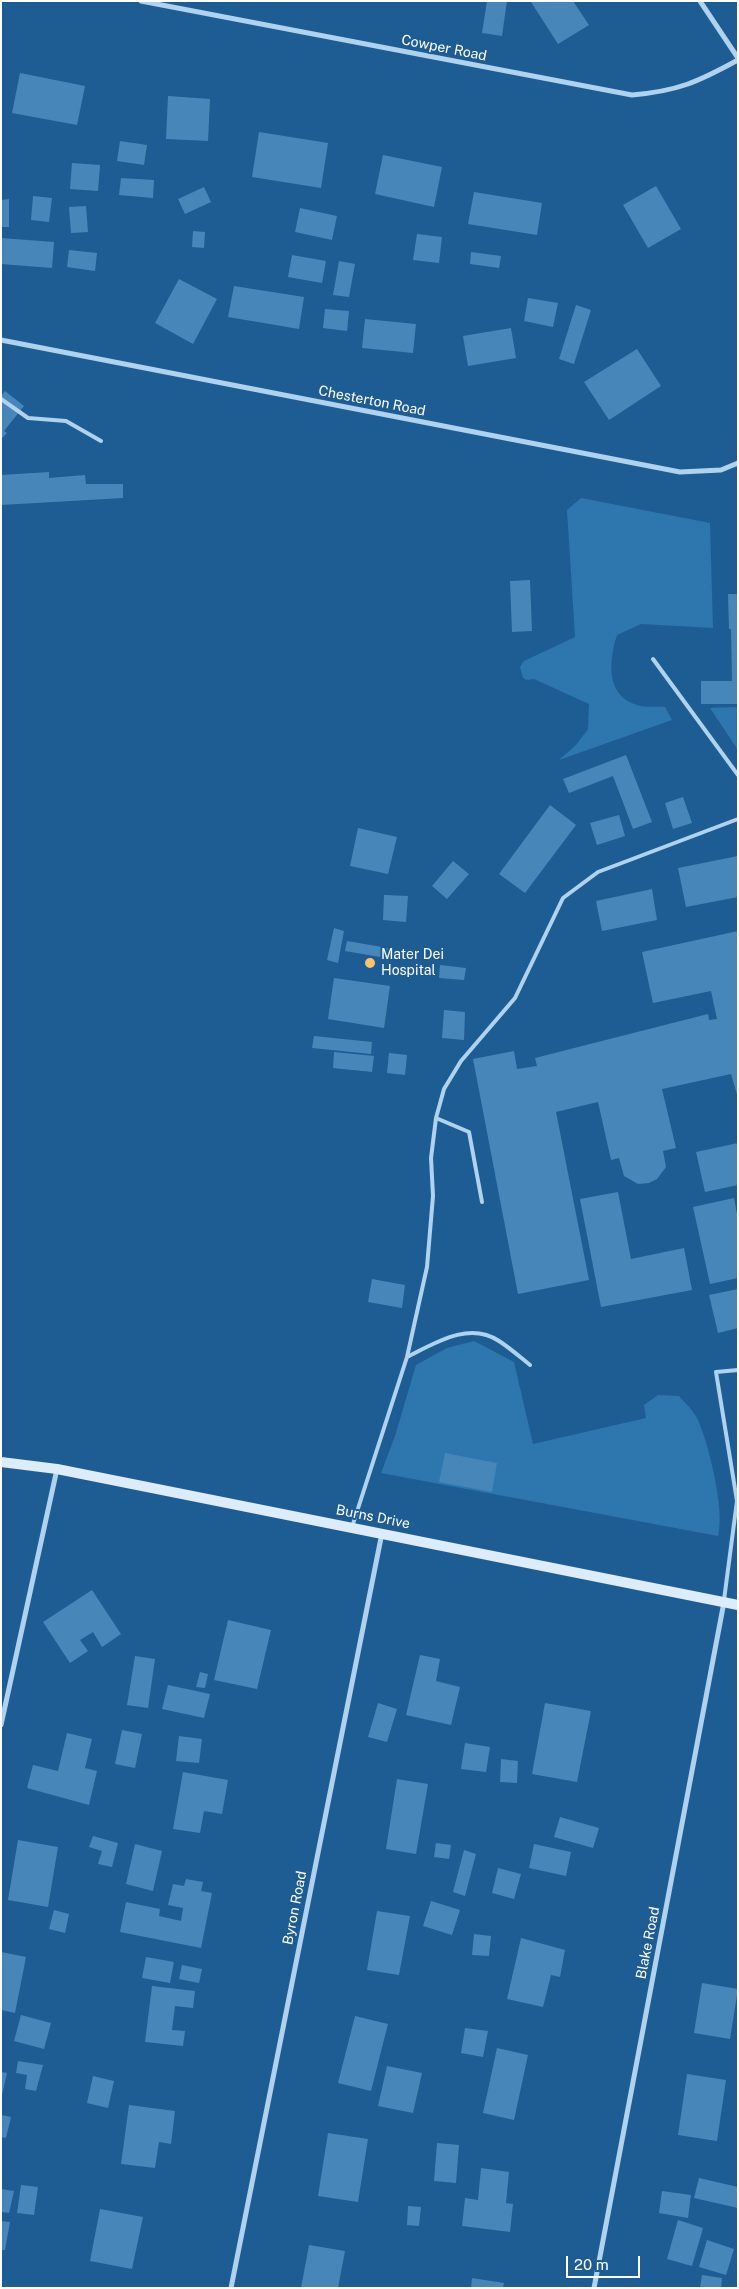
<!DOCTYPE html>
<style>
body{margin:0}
#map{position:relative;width:739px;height:2289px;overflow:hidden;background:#1e5d93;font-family:"Public Sans",sans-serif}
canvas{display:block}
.frame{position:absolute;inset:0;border:2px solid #fff;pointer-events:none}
.scale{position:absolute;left:566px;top:2256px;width:74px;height:22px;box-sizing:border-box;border:2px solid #fff;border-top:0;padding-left:6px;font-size:15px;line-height:18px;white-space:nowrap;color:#fff;-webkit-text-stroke:4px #1e5d93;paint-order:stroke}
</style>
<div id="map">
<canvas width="739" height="2289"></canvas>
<div class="frame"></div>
<div class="scale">20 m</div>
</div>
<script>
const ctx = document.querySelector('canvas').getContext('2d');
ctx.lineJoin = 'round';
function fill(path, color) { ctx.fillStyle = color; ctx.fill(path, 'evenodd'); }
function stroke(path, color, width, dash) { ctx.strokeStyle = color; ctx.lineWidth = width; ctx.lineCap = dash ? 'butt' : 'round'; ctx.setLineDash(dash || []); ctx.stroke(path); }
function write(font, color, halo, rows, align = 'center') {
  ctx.font = font + ' "Public Sans",sans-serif'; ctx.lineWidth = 4; ctx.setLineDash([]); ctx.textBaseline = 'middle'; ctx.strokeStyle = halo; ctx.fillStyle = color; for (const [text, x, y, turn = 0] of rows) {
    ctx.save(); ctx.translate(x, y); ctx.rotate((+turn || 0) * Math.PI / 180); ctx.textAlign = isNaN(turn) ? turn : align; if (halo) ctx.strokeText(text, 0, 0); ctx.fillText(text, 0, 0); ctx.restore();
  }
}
fill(new Path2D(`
 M 581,498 L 710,523 L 713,628 L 641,624 L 617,635 C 609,660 605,696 637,705 C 646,708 657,706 665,707 L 672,720 L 559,760 L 576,745 L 588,729 L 589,704 L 534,679 L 527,680 L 523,678 L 520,667 L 524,661 L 575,637 L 567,510 Z
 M 738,707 L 738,750 L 710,708 Z
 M 474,1341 L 514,1362 L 533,1444 L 646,1418 L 644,1405 L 658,1395 L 679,1396 C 685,1403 694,1411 698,1420 C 709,1445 725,1511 718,1536 L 381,1473 L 395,1436 L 416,1365 L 447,1348 Z`), '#2e76ae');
fill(new Path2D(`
 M 487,1 L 507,1 L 502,36 L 482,33 Z
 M 533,1 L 573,1 L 589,25 L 558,44 L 531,2 Z
 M 20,73 L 85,86 L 77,125 L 12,113 Z
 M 168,96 L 210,99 L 208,141 L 166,139 Z
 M 259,132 L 328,143 L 321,188 L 252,177 Z
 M 120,141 L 147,145 L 144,165 L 117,161 Z
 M 383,155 L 442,167 L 434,207 L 375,194 Z
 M 72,163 L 100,165 L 98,191 L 70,189 Z
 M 121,178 L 154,180 L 153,198 L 119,195 Z
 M 656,186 L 681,229 L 648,248 L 623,205 Z
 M 204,187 L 211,202 L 185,214 L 178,199 Z
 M 474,192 L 542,203 L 537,235 L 468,224 Z
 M 33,196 L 52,198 L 49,222 L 31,220 Z
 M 9,199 L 9,227 L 1,227 L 1,200 Z
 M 86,206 L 88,232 L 71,233 L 69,207 Z
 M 300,208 L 337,216 L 332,240 L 295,232 Z
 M 193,231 L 205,232 L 204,248 L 192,247 Z
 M 417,234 L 442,237 L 439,263 L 413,260 Z
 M 1,238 L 54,242 L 52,268 L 1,264 Z
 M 69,250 L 97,253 L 95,271 L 67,267 Z
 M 471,252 L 501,256 L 499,268 L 470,264 Z
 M 292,255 L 326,261 L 322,283 L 288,277 Z
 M 339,261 L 355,264 L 349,297 L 333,295 Z
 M 179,279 L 217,299 L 193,344 L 155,323 Z
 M 234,286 L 304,297 L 299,329 L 228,317 Z
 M 528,298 L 558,303 L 553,327 L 524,321 Z
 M 576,305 L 591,310 L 574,364 L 559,359 Z
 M 325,309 L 349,311 L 347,331 L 323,328 Z
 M 365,319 L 416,324 L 413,353 L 362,348 Z
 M 511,328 L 516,358 L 468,366 L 463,336 Z
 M 637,349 L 661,386 L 609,420 L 584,382 Z
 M 5,391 L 24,406 L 4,431 L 7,433 L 1,439 L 1,396 Z
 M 49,472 L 49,478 L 85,475 L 86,484 L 123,484 L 123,498 L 1,505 L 1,475 Z
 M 530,580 L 532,631 L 512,632 L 510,581 Z
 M 728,594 L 738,594 L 738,704 L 701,704 L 701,681 L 732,681 L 731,629 L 729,629 Z
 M 626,755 L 652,822 L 633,829 L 613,776 L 569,793 L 563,779 Z
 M 683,797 L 692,823 L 673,829 L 665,803 Z
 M 550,805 L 576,825 L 525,893 L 499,874 Z
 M 619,815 L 625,836 L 597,845 L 590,823 Z
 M 358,828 L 397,837 L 388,874 L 350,866 Z
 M 738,856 L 738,897 L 686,907 L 678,868 Z
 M 453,861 L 469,874 L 447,899 L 432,886 Z
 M 652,889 L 657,920 L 602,931 L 596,901 Z
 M 384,895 L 408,896 L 406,922 L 383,920 Z
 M 334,928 L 344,931 L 338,963 L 327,960 Z
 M 738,931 L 738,1098 L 731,1074 L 662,1089 L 676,1148 L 663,1151 L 666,1167 L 657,1179 L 649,1183 L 638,1184 L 624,1176 L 619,1158 L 611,1160 L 598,1102 L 556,1112 L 589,1280 L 518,1294 L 473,1059 L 514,1051 L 517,1069 L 537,1066 L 535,1058 L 708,1014 L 709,1020 L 717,1019 L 711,991 L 653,1003 L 642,952 Z
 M 347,941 L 388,948 L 386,958 L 345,951 Z
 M 440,965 L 466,968 L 464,980 L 439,978 Z
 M 334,978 L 390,986 L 384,1028 L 328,1019 Z
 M 444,1010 L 465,1012 L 464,1040 L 442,1038 Z
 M 314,1036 L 372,1042 L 371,1054 L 312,1048 Z
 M 334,1052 L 374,1056 L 372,1072 L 333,1068 Z
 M 389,1053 L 407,1055 L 405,1075 L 387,1073 Z
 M 738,1143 L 738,1185 L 705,1192 L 696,1152 Z
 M 618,1192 L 631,1259 L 684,1248 L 692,1290 L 601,1307 L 580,1199 Z
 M 734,1198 L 738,1219 L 738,1278 L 710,1284 L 693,1207 Z
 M 372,1279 L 405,1285 L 402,1308 L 368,1302 Z
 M 738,1289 L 738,1328 L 718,1333 L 709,1295 Z
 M 445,1453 L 497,1463 L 492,1492 L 439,1482 Z
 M 92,1590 L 121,1634 L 102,1647 L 93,1632 L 80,1640 L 88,1651 L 70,1663 L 43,1622 Z
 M 228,1620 L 271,1630 L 257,1689 L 214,1680 Z
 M 420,1655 L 440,1659 L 436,1681 L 460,1687 L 451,1725 L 406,1715 Z
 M 135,1656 L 155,1659 L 148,1708 L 127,1705 Z
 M 200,1672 L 208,1674 L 205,1688 L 196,1687 Z
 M 168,1685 L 210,1694 L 204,1718 L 162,1709 Z
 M 378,1703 L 397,1709 L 387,1742 L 368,1737 Z
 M 545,1703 L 591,1711 L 577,1782 L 532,1774 Z
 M 122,1730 L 142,1734 L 135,1768 L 115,1764 Z
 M 67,1733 L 92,1739 L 85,1768 L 97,1771 L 89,1805 L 27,1788 L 33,1765 L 58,1771 Z
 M 179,1736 L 202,1739 L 199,1763 L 176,1761 Z
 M 465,1743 L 490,1747 L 486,1772 L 461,1769 Z
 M 501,1759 L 518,1761 L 517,1783 L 500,1782 Z
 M 183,1772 L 228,1780 L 222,1814 L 204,1811 L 200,1833 L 173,1829 Z
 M 397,1779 L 428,1784 L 416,1854 L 386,1849 Z
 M 560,1817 L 599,1828 L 593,1848 L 554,1837 Z
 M 93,1836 L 118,1843 L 112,1867 L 98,1864 L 102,1851 L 89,1847 Z
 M 18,1840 L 58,1847 L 48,1907 L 8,1900 Z
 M 436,1843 L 451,1845 L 449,1859 L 434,1857 Z
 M 135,1844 L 162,1851 L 153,1891 L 126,1884 Z
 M 534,1844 L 571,1852 L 566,1876 L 529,1868 Z
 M 464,1850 L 476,1854 L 465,1896 L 453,1892 Z
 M 498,1868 L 521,1874 L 514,1899 L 492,1893 Z
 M 186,1879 L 203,1882 L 201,1891 L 212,1893 L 201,1948 L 120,1932 L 126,1902 L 160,1909 L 159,1916 L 181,1921 L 183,1908 L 168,1905 L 173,1884 L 184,1886 Z
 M 431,1901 L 460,1910 L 452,1935 L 423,1926 Z
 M 54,1910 L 69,1914 L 65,1933 L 49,1929 Z
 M 377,1911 L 410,1916 L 399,1975 L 367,1970 Z
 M 474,1934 L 491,1936 L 489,1956 L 472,1955 Z
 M 521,1938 L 565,1950 L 560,1977 L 551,1975 L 543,2007 L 507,1999 Z
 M 1,1952 L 26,1957 L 15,2013 L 1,2010 Z
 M 146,1957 L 174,1962 L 170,1983 L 142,1978 Z
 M 182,1965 L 202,1969 L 199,1983 L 179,1979 Z
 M 702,1983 L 738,1989 L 730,2039 L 694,2033 Z
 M 152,1986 L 195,1991 L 193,2008 L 175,2006 L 172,2030 L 185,2031 L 183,2046 L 145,2042 Z
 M 21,2015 L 51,2023 L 44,2049 L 14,2041 Z
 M 355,2016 L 388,2024 L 371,2091 L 338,2083 Z
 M 465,2028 L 488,2031 L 483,2057 L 461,2053 Z
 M 497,2048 L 528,2055 L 514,2120 L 483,2113 Z
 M 18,2061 L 43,2065 L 36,2091 L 25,2089 L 27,2075 L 16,2073 Z
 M 387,2066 L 422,2073 L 413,2113 L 378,2106 Z
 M 1,2072 L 7,2073 L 2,2095 L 1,2095 Z
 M 687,2074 L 726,2080 L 717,2141 L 678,2135 Z
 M 93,2076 L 114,2081 L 108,2108 L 87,2103 Z
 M 129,2105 L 175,2111 L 171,2144 L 159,2142 L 155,2168 L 121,2164 Z
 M 1,2115 L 11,2117 L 6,2138 L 1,2137 Z
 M 328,2133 L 368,2139 L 358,2202 L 318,2196 Z
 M 437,2143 L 459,2145 L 456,2183 L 434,2181 Z
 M 481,2168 L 509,2172 L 506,2203 L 513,2204 L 510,2232 L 462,2226 L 465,2198 L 478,2200 Z
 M 699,2178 L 738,2187 L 738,2208 L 694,2198 Z
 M 21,2185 L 38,2187 L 34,2215 L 17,2213 Z
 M 1,2189 L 14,2191 L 9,2213 L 1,2212 Z
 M 662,2191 L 691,2195 L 688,2218 L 659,2213 Z
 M 408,2206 L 421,2207 L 419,2226 L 407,2225 Z
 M 100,2209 L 143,2217 L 132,2269 L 90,2261 Z
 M 678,2220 L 703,2228 L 692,2266 L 667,2259 Z
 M 1,2221 L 10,2222 L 5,2250 L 1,2250 Z
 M 707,2240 L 734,2249 L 726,2275 L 699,2267 Z
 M 309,2245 L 345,2251 L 338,2288 L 301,2288 Z
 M 702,2275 L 722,2278 L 721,2288 L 700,2288 Z
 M 472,2278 L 504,2283 L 503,2288 L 471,2288 Z`), '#4686b9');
stroke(new Path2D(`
 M 1,399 L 28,418 L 66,421 L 101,441
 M 653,659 L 738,775
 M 436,1118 L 469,1132 L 482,1202
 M 407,1357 C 435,1343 469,1321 499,1341 C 510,1348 520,1357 530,1365
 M 352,1527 L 407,1357 L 427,1267 L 433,1196 L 431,1158 L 436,1118 L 444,1089 L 461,1061 L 515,998 L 563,898 L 598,872 L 738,819
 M 724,1600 L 737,1501 L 716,1372 L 738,1370`), '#afd2ee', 4);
stroke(new Path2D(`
 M 141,1 L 632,95 C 678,91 698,82 738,60
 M 700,1 L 738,58
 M 1,340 L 680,472 L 721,470 L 738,463
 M 1,1725 L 57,1469
 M 231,2288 L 382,1533
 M 594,2288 L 724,1602`), '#afd2ee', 5);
stroke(new Path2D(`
 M 1,1462 L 57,1469 L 738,1605`), '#dcecfa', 10);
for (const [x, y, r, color] of [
 [370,963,6,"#fdc46e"]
]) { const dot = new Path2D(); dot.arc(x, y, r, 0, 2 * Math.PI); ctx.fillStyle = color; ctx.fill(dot); stroke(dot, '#1e5d93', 2); }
write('14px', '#fff', '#1e5d93', [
 ["Cowper Road",444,48,11],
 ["Chesterton Road",372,401,11],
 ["Burns Drive",373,1517,11],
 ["Byron Road",295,1908,-79],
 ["Blake Road",648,1943,-79]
]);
write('14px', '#fff', '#1e5d93', [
 ["Mater Dei",381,955],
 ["Hospital",381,971]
], 'left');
</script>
